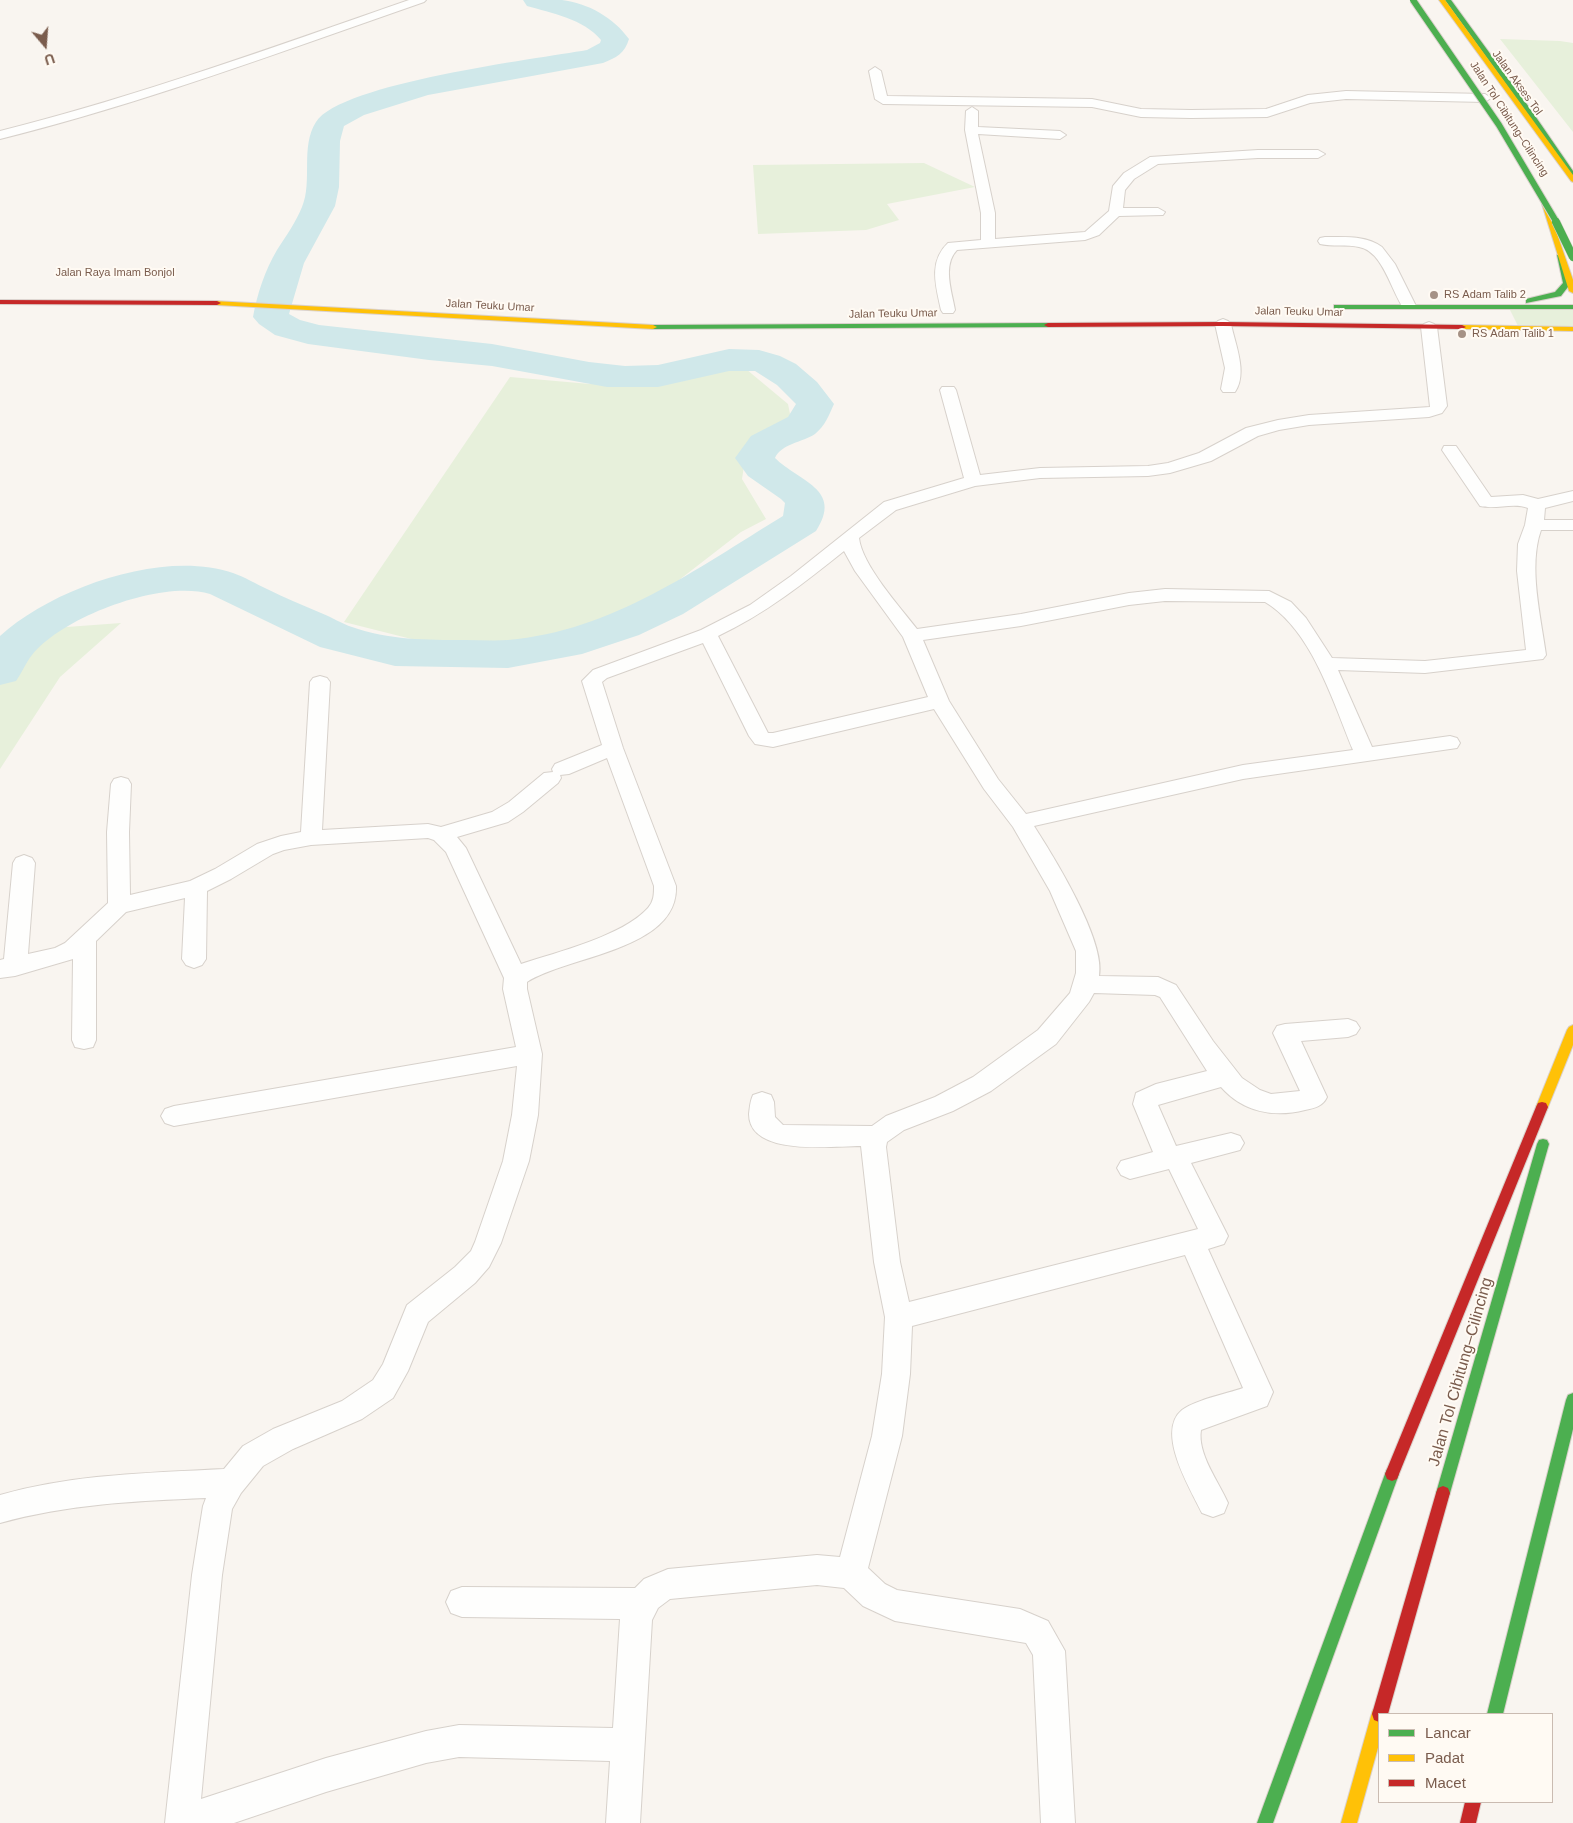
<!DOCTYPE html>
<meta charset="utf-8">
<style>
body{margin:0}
#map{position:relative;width:1573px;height:1823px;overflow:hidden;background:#f9f5f0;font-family:Helvetica,sans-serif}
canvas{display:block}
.legend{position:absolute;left:1378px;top:1713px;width:175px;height:90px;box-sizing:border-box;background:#fffaf3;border:1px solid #cabbb1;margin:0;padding:6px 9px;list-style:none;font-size:15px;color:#7a5c4d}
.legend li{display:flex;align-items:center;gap:10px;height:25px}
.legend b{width:25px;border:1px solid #cabbb1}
.north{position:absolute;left:20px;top:20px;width:50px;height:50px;-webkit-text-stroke:4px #fffaf3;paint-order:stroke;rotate:162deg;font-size:14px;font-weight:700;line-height:20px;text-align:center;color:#7a5c4d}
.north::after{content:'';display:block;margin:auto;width:18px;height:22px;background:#7a5c4d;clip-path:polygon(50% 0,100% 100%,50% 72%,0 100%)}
</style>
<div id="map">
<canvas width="1573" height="1823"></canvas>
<ul class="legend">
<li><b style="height:6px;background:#4caf50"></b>Lancar</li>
<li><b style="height:6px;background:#ffc107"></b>Padat</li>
<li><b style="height:6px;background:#c62828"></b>Macet</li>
</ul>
<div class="north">U</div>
</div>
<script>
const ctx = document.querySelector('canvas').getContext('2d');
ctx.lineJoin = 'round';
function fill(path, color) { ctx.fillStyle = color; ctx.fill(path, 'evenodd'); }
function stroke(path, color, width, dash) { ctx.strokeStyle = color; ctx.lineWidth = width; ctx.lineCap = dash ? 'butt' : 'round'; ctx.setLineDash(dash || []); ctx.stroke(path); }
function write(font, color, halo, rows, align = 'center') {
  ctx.font = font + ' Helvetica,sans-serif'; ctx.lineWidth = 4; ctx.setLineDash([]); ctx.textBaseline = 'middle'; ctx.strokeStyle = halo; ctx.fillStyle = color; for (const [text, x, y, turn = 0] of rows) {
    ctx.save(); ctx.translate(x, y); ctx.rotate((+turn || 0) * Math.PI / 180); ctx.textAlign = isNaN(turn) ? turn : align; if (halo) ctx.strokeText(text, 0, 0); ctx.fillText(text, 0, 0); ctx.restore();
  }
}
fill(new Path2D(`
 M 1500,39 L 1560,41 L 1573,43 L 1573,132 Z
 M 924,163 L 975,187 L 887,204 L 899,220 L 866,230 L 758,234 L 753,165 Z
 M 1508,306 L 1573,307 L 1573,329 L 1519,328 Z
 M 746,369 L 788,404 L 792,424 L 746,453 L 742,479 L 766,519 L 741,532 L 661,594 L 561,637 L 459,651 L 344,622 L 510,377 L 590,384 Z
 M 121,623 L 60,677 L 0,769 L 0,665 L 14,649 L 53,628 Z`), '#e7f0db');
fill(new Path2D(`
 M 523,0 C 536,0 550,0 562,0 C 588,3 614,18 629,39 C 625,53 616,58 603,63 L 428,95 L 364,115 L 344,126 L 340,141 L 339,187 L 335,206 L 304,263 L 289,314 L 300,320 L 319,325 L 492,344 L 589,362 L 625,366 L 658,365 L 729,349 L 759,350 L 780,356 L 796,364 L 817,382 L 834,404 C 829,415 825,426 815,434 C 803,442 781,444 775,458 C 798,481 844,489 816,531 L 683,614 L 639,635 L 582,654 L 508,668 L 395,666 L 320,647 L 210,594 C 162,579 62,617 32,655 C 26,662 22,673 16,681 L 0,685 L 0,636 C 53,588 163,549 233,573 C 245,577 256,584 267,589 C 285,598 303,605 321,613 C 332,617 342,624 352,627 C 388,640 427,640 465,640 C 479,640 494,641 508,640 C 612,631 696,569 783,516 L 785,503 L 781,499 L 748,476 L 735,458 L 751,436 L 788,417 L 796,404 L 777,385 L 755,371 L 729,371 L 658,387 L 607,387 L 492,366 L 429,360 L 308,344 L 275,335 L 259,324 L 253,317 C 257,294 265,270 277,250 C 286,236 296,222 302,207 C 313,181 300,147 316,122 C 341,83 536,59 587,50 L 600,43 L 601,40 C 584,19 551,13 527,6 Z`), '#d0e8ea');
const street = new Path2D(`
 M 409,0 L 426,0 L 424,2 C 283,51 144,103 0,139 L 0,131 C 139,96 274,47 409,0 Z
 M 875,67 L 881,71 L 887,96 L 1092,99 L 1141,109 L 1191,110 L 1266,109 L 1308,95 L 1346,91 L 1485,94 L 1491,98 L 1485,102 L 1346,99 L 1310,103 L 1267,117 L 1191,118 L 1141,117 L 1092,107 L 883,104 L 875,99 L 869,71 Z
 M 972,107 L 978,111 L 978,127 L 1060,131 L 1066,135 L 1060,139 L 978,134 L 995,213 L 995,239 L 1085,232 L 1109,211 L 1113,186 L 1124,173 L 1150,157 L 1258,150 L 1318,150 L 1325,154 L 1318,158 L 1258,158 L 1158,164 L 1134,179 L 1125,190 L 1123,208 L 1158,208 L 1165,212 L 1163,215 L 1119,216 L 1099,235 L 1085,240 L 957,250 C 942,265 952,292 955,310 L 953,313 L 943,313 L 941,310 C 936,286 928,262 948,243 L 981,240 L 981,213 L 965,130 L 966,111 Z
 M 1325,237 C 1344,237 1366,235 1382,247 L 1395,264 L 1416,306 L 1414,309 L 1404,309 C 1391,291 1383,251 1359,247 C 1346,244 1333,247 1320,244 L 1318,241 L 1320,238 Z
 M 1223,319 L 1228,321 L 1231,324 C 1235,344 1248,373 1235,392 L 1223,392 L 1221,389 L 1225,368 L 1215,324 L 1218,321 Z
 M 1429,322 L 1434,324 L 1437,327 L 1447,406 L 1442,413 L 1429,417 L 1309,425 L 1279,430 L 1258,436 L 1211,461 L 1170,473 L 1148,476 L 1040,478 L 975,486 L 896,510 L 859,538 C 862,565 900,607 917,629 L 1021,614 L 1129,593 L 1165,589 L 1269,591 L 1291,602 L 1306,618 L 1332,658 L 1425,661 L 1526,650 L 1517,571 L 1518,544 L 1525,525 L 1528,508 C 1513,502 1496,510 1480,506 L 1442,450 L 1444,446 L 1456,446 L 1491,497 L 1523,495 L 1538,499 L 1573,491 L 1573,501 L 1545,508 L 1544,520 L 1573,520 L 1573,530 L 1541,530 C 1528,567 1541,617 1546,655 L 1543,659 L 1425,673 L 1338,670 L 1372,747 L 1450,736 L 1457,738 L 1460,743 L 1457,748 L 1243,779 L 1034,826 C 1054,857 1106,941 1099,976 L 1158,977 L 1176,985 L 1213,1041 L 1242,1078 L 1260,1090 L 1271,1094 L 1300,1091 L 1273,1033 L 1277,1026 L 1285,1024 L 1348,1019 L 1356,1022 L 1360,1028 L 1356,1034 L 1348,1037 L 1301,1041 L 1327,1097 C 1323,1106 1315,1108 1305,1110 C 1274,1118 1243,1112 1221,1087 L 1158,1105 L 1176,1146 L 1231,1133 L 1240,1136 L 1244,1143 L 1240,1150 L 1191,1163 L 1228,1236 L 1224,1244 L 1208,1249 L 1273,1392 L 1267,1406 L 1201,1430 C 1197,1454 1219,1482 1228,1503 L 1224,1513 L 1213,1517 L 1202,1513 C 1191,1490 1155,1432 1182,1410 C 1195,1400 1226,1394 1243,1388 L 1185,1255 L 912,1326 L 910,1374 L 902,1436 L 868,1568 L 885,1584 L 897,1590 L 1020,1609 L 1048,1621 L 1065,1651 L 1075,1823 L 1041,1823 L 1033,1655 L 1026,1643 L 895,1621 L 863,1606 L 844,1588 L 817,1585 L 670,1599 L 658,1608 L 652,1620 L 640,1823 L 606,1823 L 610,1761 L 459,1757 L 426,1763 L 326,1792 L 234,1823 L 165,1823 L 192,1575 L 203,1506 L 206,1498 C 136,1501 68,1504 0,1523 L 0,1495 C 73,1474 148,1473 224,1469 L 243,1446 L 273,1429 L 342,1401 L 373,1380 L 383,1364 L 407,1305 L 455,1267 L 471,1251 L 475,1242 L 503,1161 L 512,1115 L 517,1066 L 174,1126 L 165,1123 L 161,1116 L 165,1109 L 174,1106 L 516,1047 L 503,989 L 504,978 L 446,852 L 434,840 L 428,838 L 311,845 L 284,850 L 273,854 L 231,879 L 207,891 L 206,959 L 202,965 L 194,968 L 186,965 L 182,959 L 185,898 L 126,912 L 96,941 L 96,1040 L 93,1047 L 84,1049 L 75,1047 L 72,1040 L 73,959 L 15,976 L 0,978 L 0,960 L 4,959 L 13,863 L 16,858 L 24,855 L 32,858 L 35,863 L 28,954 L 55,948 L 65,943 L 108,903 L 107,832 L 111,784 L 114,779 L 121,777 L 128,779 L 131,784 L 129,832 L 130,895 L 190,881 L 215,869 L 257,844 L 281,836 L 301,832 L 310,682 L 313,678 L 320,676 L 327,678 L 330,682 L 322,830 L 428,824 L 441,827 L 492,812 L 509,802 L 544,773 L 553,772 L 552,769 L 555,764 L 602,745 L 582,681 L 593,670 L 701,630 L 750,605 L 791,576 L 884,502 L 964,478 L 940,390 L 942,387 L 954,387 L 956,390 L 980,475 L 1040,468 L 1148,466 L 1168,463 L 1199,453 L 1246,428 L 1278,420 L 1309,415 L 1430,407 L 1421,327 L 1424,324 ZM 844,551 L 855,571 L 903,637 L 928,697 L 773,733 L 768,733 L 718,636 C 765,614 804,583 844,551 ZM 1165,601 L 1265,602 C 1312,630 1333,702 1353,750 L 1243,765 L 1026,814 L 998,779 L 949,701 L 923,640 L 1021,626 L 1129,605 ZM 703,643 L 749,736 L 755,744 L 773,747 L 934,709 L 984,789 L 1013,827 L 1050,891 L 1076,951 L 1076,973 L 1070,993 L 1038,1030 L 973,1077 L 935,1097 L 886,1116 L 872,1126 L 783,1125 L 775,1117 L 774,1102 L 771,1095 L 762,1092 L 753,1095 C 750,1102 750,1106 749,1114 C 749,1157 832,1146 861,1146 L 874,1262 L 885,1317 L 882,1374 L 872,1436 L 840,1557 L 817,1555 L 668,1569 L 644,1579 L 635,1588 L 462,1587 L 451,1591 L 446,1602 L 451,1613 L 462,1617 L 620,1619 L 613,1728 L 459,1725 L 426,1731 L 326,1758 L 201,1799 L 222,1575 L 232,1509 L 241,1493 L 263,1466 L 293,1449 L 362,1419 L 393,1398 L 408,1371 L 428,1322 L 475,1283 L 489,1267 L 501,1243 L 529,1161 L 538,1115 L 542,1054 L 527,989 L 527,982 C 567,956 679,950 676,886 L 623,748 L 602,682 L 607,678 ZM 607,758 L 654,886 C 654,894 654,901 648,908 C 623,936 557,952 521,964 L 466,848 L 457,837 L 508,822 L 523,812 L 558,783 L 561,778 L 560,775 L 569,774 ZM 1094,993 L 1155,995 L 1160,997 L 1207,1071 L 1156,1084 L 1136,1093 L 1133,1104 L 1153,1152 L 1121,1161 L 1117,1168 L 1121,1175 L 1130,1179 L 1169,1169 L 1198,1229 L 909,1302 L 900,1262 L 886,1147 L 887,1142 L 904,1130 L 953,1111 L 991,1091 L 1056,1044 L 1089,1002 Z`);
const fast = new Path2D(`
 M 1445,0 L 1451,0 L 1531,110 L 1573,171 L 1573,178 L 1571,177 L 1526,112 Z
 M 1557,255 L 1564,257 L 1571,283 L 1561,296 L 1526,303 L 1526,299 L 1555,292 L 1563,283 Z
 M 1334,305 L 1573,305 L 1573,309 L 1334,309 Z
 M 1048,323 L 1051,323 L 1051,327 L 653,329 L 649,327 L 653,325 Z
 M 1543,1139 L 1547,1140 L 1549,1144 L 1450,1493 L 1448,1498 L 1443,1500 L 1438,1498 L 1436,1493 L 1537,1144 L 1539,1140 Z
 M 1573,1393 L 1573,1429 L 1503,1714 L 1487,1714 L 1566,1400 L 1568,1395 Z
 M 1392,1467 L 1397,1469 L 1399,1474 L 1273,1823 L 1257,1823 L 1385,1474 L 1387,1469 Z`);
const slow = new Path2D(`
 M 1439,0 L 1445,0 L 1573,175 L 1573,182 L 1571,181 Z
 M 1542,204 L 1547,205 L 1573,280 L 1573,293 L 1569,291 Z
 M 214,301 L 653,325 L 657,327 L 653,329 L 217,305 L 213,303 Z
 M 1459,325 L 1573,327 L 1573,331 L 1462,329 L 1459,329 Z
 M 1573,1025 L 1573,1045 L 1548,1107 L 1546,1111 L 1542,1112 L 1538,1111 L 1536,1107 L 1567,1030 L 1569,1027 Z
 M 1379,1708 L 1385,1710 L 1386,1714 L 1379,1714 L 1379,1744 L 1357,1823 L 1341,1823 L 1371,1716 L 1373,1710 Z`);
const jam = new Path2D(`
 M 0,300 L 217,301 L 221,303 L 217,305 L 0,304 Z
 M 1223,322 L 1462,325 L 1466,327 L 1462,329 L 1223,326 L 1048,327 L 1044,325 L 1048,323 Z
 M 1542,1102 L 1546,1103 L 1548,1107 L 1399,1474 L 1397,1479 L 1392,1481 L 1387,1479 L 1385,1474 L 1536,1107 L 1538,1103 Z
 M 1443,1486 L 1448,1488 L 1450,1493 L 1388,1714 L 1379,1714 L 1379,1722 L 1374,1720 L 1372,1714 L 1436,1493 L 1438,1488 Z
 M 1465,1802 L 1481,1802 L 1476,1823 L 1460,1823 Z`);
stroke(street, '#d7d1cb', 2);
stroke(fast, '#dad1cc', 2);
stroke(slow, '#dad1cc', 2);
stroke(jam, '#dad1cc', 2);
fill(street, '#fefefd');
fill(fast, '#4caf50');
fill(slow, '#ffc107');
fill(jam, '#c62828');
const fastBridgeFar1 = new Path2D(`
 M 1413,0 L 1499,125 L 1557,223`);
const fastBridge = new Path2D(`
 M 1556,222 L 1573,257`);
stroke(fastBridgeFar1, '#dad1cc', 8, []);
stroke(fastBridge, '#dad1cc', 9, []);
stroke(fastBridgeFar1, '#4caf50', 6);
stroke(fastBridge, '#4caf50', 8);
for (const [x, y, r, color] of [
 [1434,295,5,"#a69286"],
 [1462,334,5,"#a69286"]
]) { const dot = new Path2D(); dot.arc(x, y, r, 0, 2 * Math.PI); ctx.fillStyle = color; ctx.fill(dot); stroke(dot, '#fffaf3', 2); }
write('11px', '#7a5c4d', '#fffaf3', [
 ["Jalan Akses Tol",1517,83,54],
 ["Jalan Tol Cibitung–Cilincing",1509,119,57],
 ["Jalan Raya Imam Bonjol",115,273],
 ["Jalan Teuku Umar",490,306,3],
 ["Jalan Teuku Umar",1299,312,1],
 ["Jalan Teuku Umar",893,314,-1]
]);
write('11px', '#7a5c4d', '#fffaf3', [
 ["RS Adam Talib 2",1444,295],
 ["RS Adam Talib 1",1472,334]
], 'left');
write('16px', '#7a5c4d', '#fffaf3', [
 ["Jalan Tol Cibitung–Cilincing",1461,1372,-74]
]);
</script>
